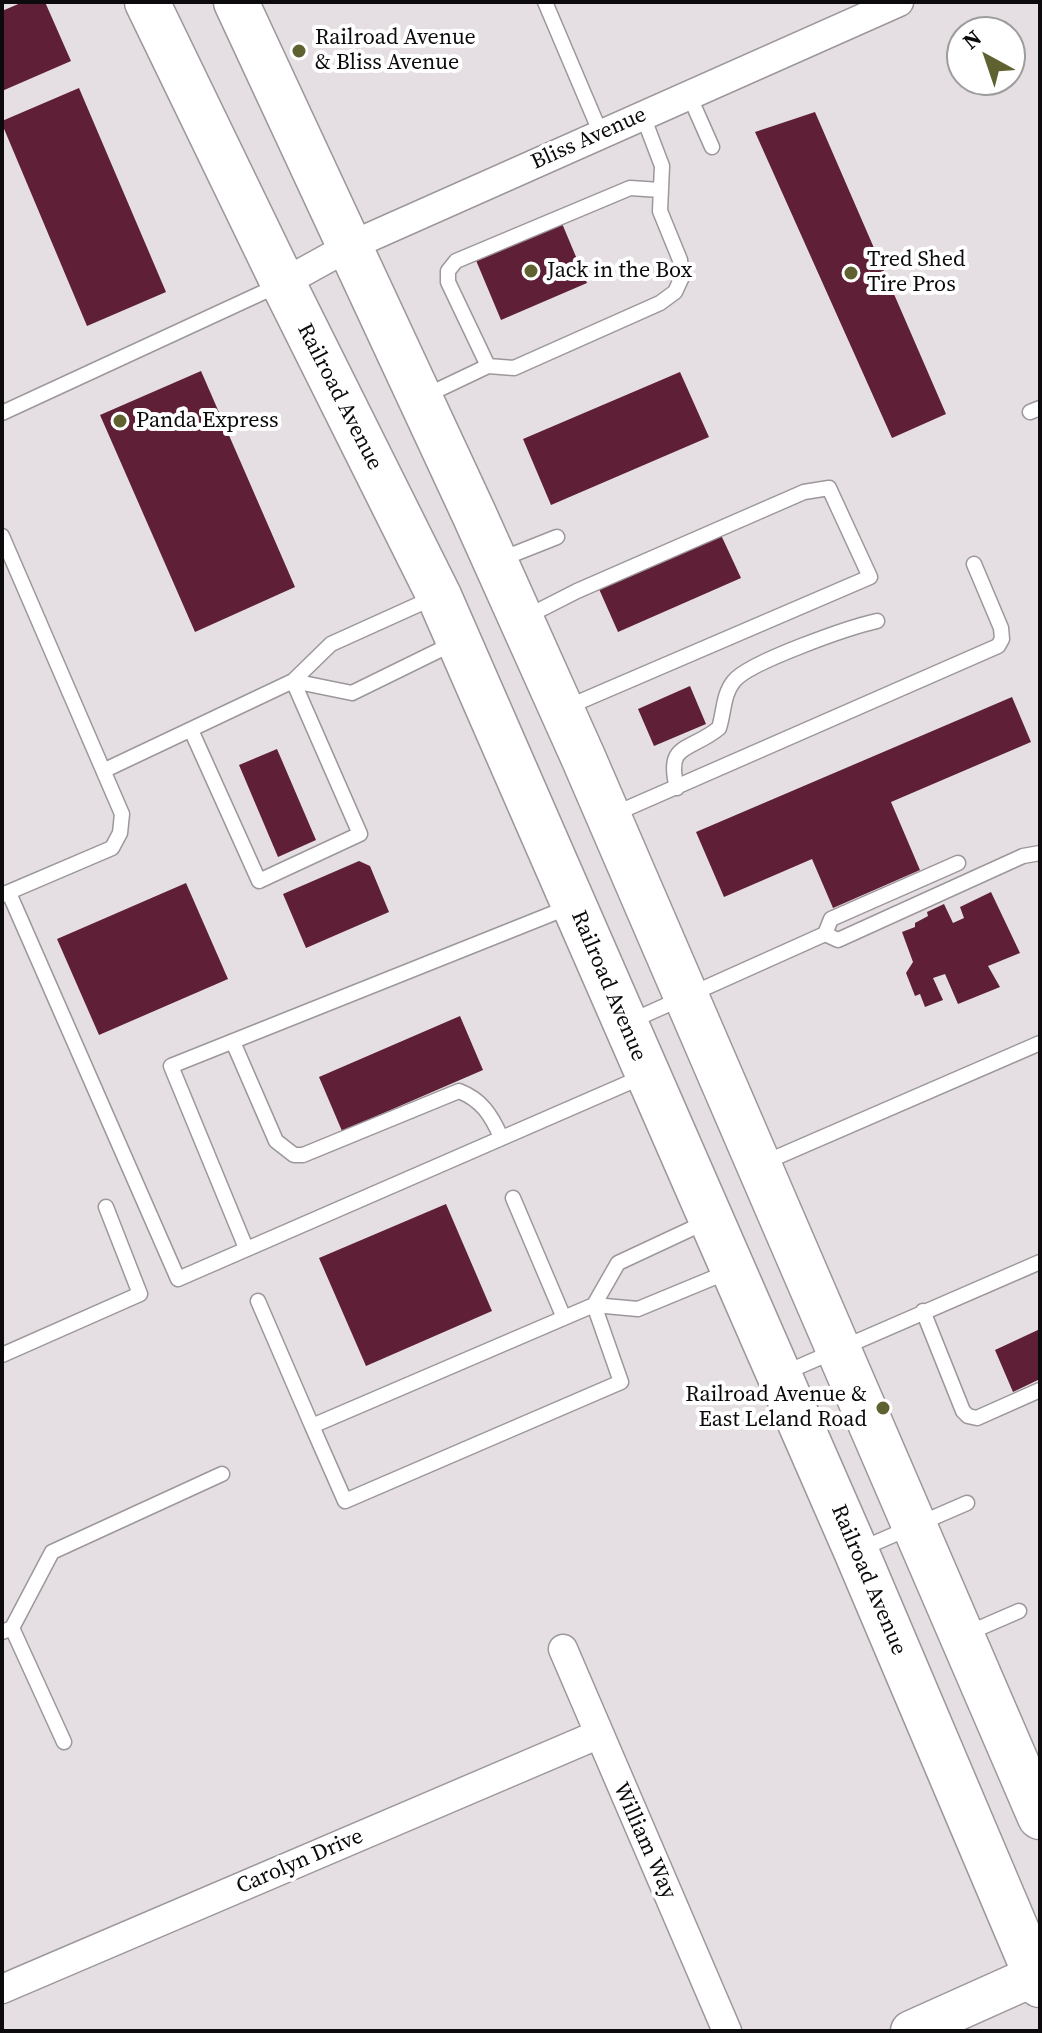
<!DOCTYPE html>
<style>
body{margin:0}
#map{position:relative;width:1042px;height:2033px;overflow:hidden;background:#e5dfe4;font-family:"Source Serif 4",serif}
canvas{display:block}
.frame{position:absolute;inset:0;border:4px solid #0c0a0c;pointer-events:none}
.north{position:absolute;left:946px;top:16px;width:80px;height:80px;box-sizing:border-box;background:#fff;border:2px solid #9e9d9e;border-radius:50%;rotate:320deg;font-size:22px;font-weight:700;line-height:32px;text-align:center;color:#0c0a0c}
.north::after{content:'';display:block;margin:auto;width:28px;height:36px;background:#5f6230;clip-path:polygon(50% 0,100% 100%,50% 72%,0 100%)}
</style>
<div id="map">
<canvas width="1042" height="2033"></canvas>
<div class="frame"></div>
<div class="north">N</div>
</div>
<script>
const ctx = document.querySelector('canvas').getContext('2d');
ctx.lineJoin = 'round';
function fill(path, color) { ctx.fillStyle = color; ctx.fill(path, 'evenodd'); }
function stroke(path, color, width, dash) { ctx.strokeStyle = color; ctx.lineWidth = width; ctx.lineCap = dash ? 'butt' : 'round'; ctx.setLineDash(dash || []); ctx.stroke(path); }
function write(font, color, halo, rows, align = 'center') {
  ctx.font = font + ' "Source Serif 4",serif'; ctx.lineWidth = 8; ctx.setLineDash([]); ctx.textBaseline = 'middle'; ctx.strokeStyle = halo; ctx.fillStyle = color; for (const [text, x, y, turn = 0] of rows) {
    ctx.save(); ctx.translate(x, y); ctx.rotate((+turn || 0) * Math.PI / 180); ctx.textAlign = isNaN(turn) ? turn : align; if (halo) ctx.strokeText(text, 0, 0); ctx.fillText(text, 0, 0); ctx.restore();
  }
}
fill(new Path2D(`
 M 23,2 L 45,2 L 71,61 L 2,91 L 2,11 Z
 M 79,88 L 166,292 L 87,326 L 2,124 L 2,121 Z
 M 815,112 L 946,414 L 892,438 L 755,132 Z
 M 561,221 L 587,283 L 501,320 L 475,258 Z
 M 201,371 L 295,587 L 195,632 L 100,415 Z
 M 680,372 L 709,437 L 551,505 L 523,439 Z
 M 721,535 L 741,578 L 618,632 L 599,589 Z
 M 690,686 L 706,724 L 654,746 L 638,709 Z
 M 1012,697 L 1031,742 L 891,802 L 920,870 L 833,908 L 812,859 L 724,897 L 696,832 Z
 M 277,749 L 316,840 L 278,857 L 239,765 Z
 M 359,861 L 370,866 L 389,912 L 306,948 L 283,894 Z
 M 186,883 L 228,979 L 99,1035 L 57,939 Z
 M 991,892 L 1020,953 L 988,966 L 1000,987 L 958,1004 L 945,974 L 933,978 L 943,1000 L 925,1007 L 920,994 L 915,996 L 906,973 L 913,962 L 902,932 L 915,927 L 915,923 L 928,916 L 927,912 L 944,904 L 953,923 L 964,918 L 960,907 Z
 M 460,1016 L 483,1070 L 342,1131 L 319,1077 Z
 M 446,1204 L 492,1311 L 366,1366 L 319,1258 Z
 M 1040,1329 L 1040,1379 L 1013,1392 L 995,1350 Z`), '#5f1f37');
const lane = new Path2D(`
 M 545,2 L 601,134
 M 689,95 L 712,147
 M 488,366 L 448,282 L 448,271 L 456,261 L 630,188 L 660,190
 M 425,396 L 488,366 L 514,368 L 660,303 L 675,292 L 682,277 L 680,260 L 660,211 L 662,166 L 643,116
 M 1030,412 L 1040,408
 M 2,413 L 279,285
 M 2,536 L 122,814 L 120,833 L 112,848 L 2,895
 M 499,560 L 557,537
 M 526,617 L 577,591 L 804,492 L 829,488 L 870,577 L 565,708
 M 293,681 L 352,693 L 456,642
 M 191,730 L 259,881 L 360,834 L 293,681
 M 105,770 L 293,681 L 331,644 L 435,597
 M 677,788 C 665,742 690,752 719,728 C 724,713 723,694 734,681 C 749,662 850,627 877,621
 M 612,815 L 998,646 L 1002,639 L 1001,628 L 974,564
 M 9,893 L 178,1279 L 642,1077
 M 825,934 L 838,940 L 1023,856 L 1040,853
 M 629,1022 L 825,934 L 831,919 L 958,863
 M 233,1042 L 276,1141 L 294,1155 L 303,1155 L 459,1091 C 482,1100 491,1115 501,1137
 M 761,1164 L 1040,1043
 M 513,1198 L 564,1318
 M 246,1248 L 171,1066 L 569,907
 M 258,1301 L 312,1426
 M 594,1305 L 621,1382 L 345,1501 L 312,1426 L 594,1305 L 638,1309 L 730,1271
 M 594,1305 L 618,1263 L 708,1221
 M 923,1311 L 963,1411 L 968,1416 L 977,1418 L 1040,1390
 M 2,1355 L 140,1294 L 106,1207
 M 782,1374 L 1040,1262
 M 861,1549 L 967,1503
 M 12,1628 L 64,1742
 M 2,1632 L 12,1628 L 52,1552 L 222,1474
 M 966,1634 L 1019,1611`);
const street = new Path2D(`
 M 283,283 L 350,246 L 899,2
 M 563,1649 L 727,2031
 M 2,1989 L 597,1735`);
const secondary = new Path2D(`
 M 911,2031 L 1036,1975 L 1040,1971`);
const highway = new Path2D(`
 M 147,2 L 283,283 L 439,596 L 856,1551 L 1040,1985
 M 236,2 L 474,514 L 583,757 L 1040,1817`);
stroke(lane, '#9d979c', 17);
stroke(street, '#9d979c', 31);
stroke(secondary, '#9d979c', 43);
stroke(highway, '#9d979c', 47);
stroke(lane, '#fff', 14);
stroke(street, '#fff', 28);
stroke(secondary, '#fff', 40);
stroke(highway, '#fff', 44);
for (const [x, y, r, color] of [
 [299,51,8,"#5f6230"],
 [531,271,8,"#5f6230"],
 [851,273,8,"#5f6230"],
 [120,421,8,"#5f6230"],
 [883,1408,8,"#5f6230"]
]) { const dot = new Path2D(); dot.arc(x, y, r, 0, 2 * Math.PI); ctx.fillStyle = color; ctx.fill(dot); stroke(dot, '#fff', 3); }
write('22px', '#0c0a0c', '#fff', [
 ["Railroad Avenue",315,38],
 ["& Bliss Avenue",315,63],
 ["Tred Shed",867,260],
 ["Tire Pros",867,285],
 ["Jack in the Box",547,271],
 ["Panda Express",136,421],
 ["Railroad Avenue &",867,1395,"right"],
 ["East Leland Road",867,1420,"right"]
], 'left');
write('22px', '#0c0a0c', '#fff', [
 ["Bliss Avenue",589,139,-24],
 ["Railroad Avenue",339,397,63],
 ["Railroad Avenue",608,986,67],
 ["Railroad Avenue",868,1580,67],
 ["William Way",644,1841,66],
 ["Carolyn Drive",300,1862,-23]
]);
</script>
